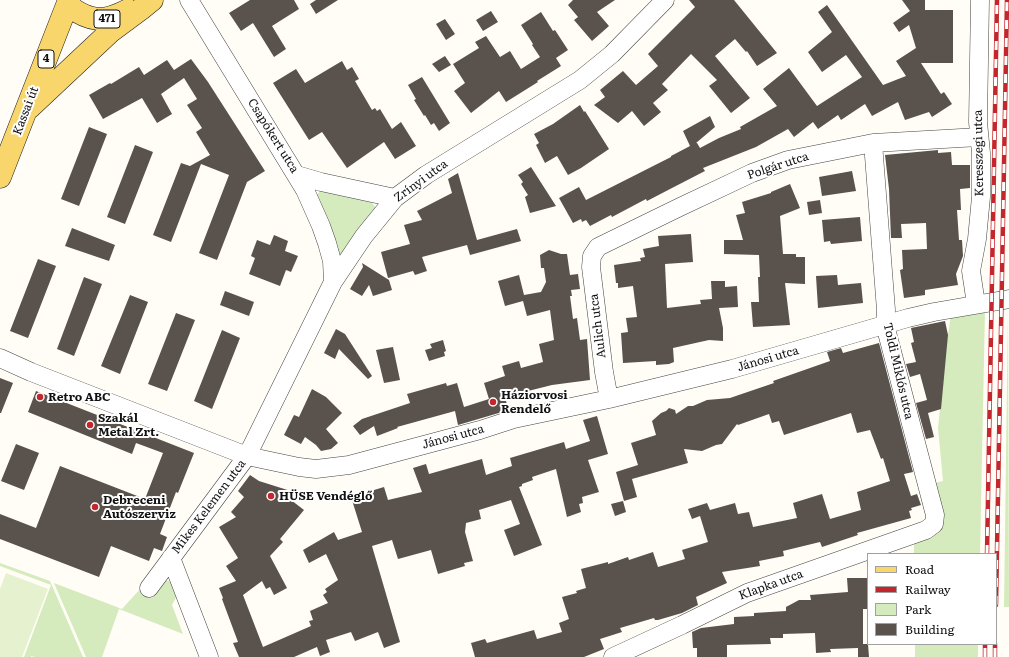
<!DOCTYPE html>
<meta charset="utf-8">
<style>
body{margin:0}
#map{position:relative;width:1009px;height:657px;overflow:hidden;background:#fffdf5;font-family:Literata,serif}
canvas{display:block}
.legend{position:absolute;left:867px;top:553px;width:130px;height:92px;box-sizing:border-box;background:#fff;border:1px solid #a0a0a0;margin:0;padding:5px 7px;list-style:none;font-size:12px;color:#111}
.legend li{display:flex;align-items:center;gap:8px;height:20px}
.legend b{width:20px;border:1px solid #a0a0a0}
</style>
<div id="map">
<canvas width="1009" height="657"></canvas>
<ul class="legend">
<li><b style="height:5px;background:#f9d66b"></b>Road</li>
<li><b style="height:5px;background:#c4262e"></b>Railway</li>
<li><b style="height:11px;background:#d5ebbd"></b>Park</li>
<li><b style="height:11px;background:#5a524d"></b>Building</li>
</ul>
</div>
<script>
const ctx = document.querySelector('canvas').getContext('2d');
ctx.lineJoin = 'round';
function fill(path, color) { ctx.fillStyle = color; ctx.fill(path, 'evenodd'); }
function stroke(path, color, width, dash) { ctx.strokeStyle = color; ctx.lineWidth = width; ctx.lineCap = dash ? 'butt' : 'round'; ctx.setLineDash(dash || []); ctx.stroke(path); }
function write(font, color, halo, rows, align = 'center') {
  ctx.font = font + ' Literata,serif'; ctx.lineWidth = 4; ctx.setLineDash([]); ctx.textBaseline = 'middle'; ctx.strokeStyle = halo; ctx.fillStyle = color; for (const [text, x, y, turn = 0] of rows) {
    ctx.save(); ctx.translate(x, y); ctx.rotate((+turn || 0) * Math.PI / 180); ctx.textAlign = isNaN(turn) ? turn : align; if (halo) ctx.strokeText(text, 0, 0); ctx.fillText(text, 0, 0); ctx.restore();
  }
}
fill(new Path2D(`
 M 322,190 L 368,198 L 377,209 L 344,254 L 339,254 L 316,195 Z
 M 1008,308 L 1009,607 L 1004,607 Z
 M 985,310 L 980,554 L 914,554 L 914,538 L 932,532 L 931,484 L 943,481 L 938,428 L 947,341 L 951,315 Z
 M 0,563 L 50,581 L 83,657 L 35,657 L 31,656 L 31,657 L 24,657 L 51,585 L 0,566 Z
 M 165,580 L 172,582 L 179,592 L 172,605 L 183,634 L 119,609 L 102,657 L 86,657 L 54,583 L 122,609 L 141,588 Z
 M 915,644 L 978,644 L 978,657 L 915,657 Z`), '#d5ebbd');
fill(new Path2D(`
 M 6,573 L 48,589 L 22,657 L 0,657 L 0,589 Z`), '#e6f2cf');
fill(new Path2D(`
 M 250,0 L 294,0 L 299,9 L 272,26 L 286,49 L 274,57 L 253,23 L 241,31 L 229,13 Z
 M 316,0 L 338,0 L 316,14 L 310,4 Z
 M 573,0 L 615,0 L 597,12 L 609,26 L 592,41 L 574,20 L 578,17 L 568,5 Z
 M 689,0 L 734,0 L 777,53 L 757,66 L 747,51 L 746,52 L 735,39 L 715,56 L 750,98 L 731,113 L 709,86 L 717,80 L 691,54 L 662,84 L 668,90 L 653,103 L 661,112 L 644,126 L 632,111 L 618,123 L 594,105 L 605,97 L 600,90 L 623,71 L 636,85 L 658,66 L 648,54 L 695,7 Z
 M 902,0 L 925,0 L 925,10 L 953,10 L 953,63 L 921,63 L 941,94 L 944,92 L 952,104 L 932,117 L 929,112 L 905,120 L 898,102 L 872,116 L 865,104 L 841,120 L 838,115 L 818,129 L 813,122 L 794,137 L 788,129 L 756,147 L 703,168 L 705,171 L 672,188 L 647,201 L 646,199 L 612,217 L 611,215 L 590,226 L 586,220 L 582,222 L 581,219 L 573,223 L 559,198 L 579,187 L 586,200 L 671,157 L 671,156 L 690,146 L 683,131 L 710,116 L 715,127 L 696,143 L 697,143 L 700,148 L 719,138 L 741,129 L 740,127 L 777,106 L 763,89 L 789,68 L 817,106 L 862,77 L 846,55 L 822,72 L 808,52 L 832,32 L 818,12 L 827,5 L 883,85 L 906,76 L 896,61 L 916,48 L 909,25 L 899,32 L 893,23 L 910,11 Z
 M 491,11 L 498,22 L 483,31 L 476,20 Z
 M 541,12 L 553,31 L 555,30 L 568,50 L 556,58 L 561,66 L 537,81 L 538,82 L 506,102 L 499,91 L 471,113 L 454,91 L 465,83 L 453,64 L 479,48 L 475,42 L 486,36 L 500,57 L 510,51 L 521,69 L 540,57 L 532,45 L 533,44 L 521,25 Z
 M 445,19 L 455,34 L 446,40 L 436,24 Z
 M 445,56 L 451,65 L 439,72 L 432,64 Z
 M 191,59 L 208,82 L 265,171 L 247,182 L 217,260 L 199,253 L 229,175 L 201,164 L 171,242 L 153,235 L 181,163 L 190,166 L 210,155 L 196,132 L 202,128 L 187,105 L 197,99 L 184,78 L 161,94 L 172,114 L 157,123 L 142,98 L 103,119 L 89,95 L 110,83 L 111,84 L 139,67 L 144,75 L 167,60 L 174,70 Z
 M 342,61 L 347,70 L 352,67 L 359,79 L 355,81 L 372,110 L 375,108 L 377,111 L 380,109 L 392,129 L 401,122 L 416,146 L 395,159 L 384,142 L 347,168 L 322,132 L 309,140 L 273,83 L 296,69 L 305,83 Z
 M 422,77 L 450,123 L 439,131 L 434,123 L 431,125 L 425,115 L 424,116 L 414,100 L 416,99 L 408,85 Z
 M 580,105 L 584,112 L 585,111 L 609,149 L 581,168 L 568,175 L 557,156 L 545,163 L 536,145 L 539,143 L 534,134 L 553,124 Z
 M 89,127 L 107,134 L 79,206 L 61,199 Z
 M 135,145 L 153,152 L 125,224 L 107,217 Z
 M 938,150 L 938,153 L 951,152 L 952,165 L 970,165 L 970,188 L 960,189 L 961,210 L 957,210 L 959,240 L 962,240 L 963,256 L 956,274 L 958,285 L 925,290 L 925,295 L 904,298 L 900,270 L 903,269 L 902,250 L 927,249 L 926,223 L 901,224 L 902,238 L 891,238 L 889,189 L 885,155 Z
 M 531,167 L 556,206 L 530,213 L 525,197 L 528,195 L 521,184 L 523,182 L 518,175 Z
 M 852,171 L 856,191 L 822,196 L 819,177 Z
 M 458,173 L 477,240 L 517,229 L 521,241 L 470,255 L 467,245 L 422,257 L 427,271 L 415,275 L 413,271 L 388,278 L 381,252 L 410,244 L 404,225 L 422,220 L 417,211 L 452,193 L 448,179 Z
 M 790,184 L 800,208 L 780,216 L 783,254 L 796,254 L 796,257 L 805,257 L 805,284 L 785,283 L 790,325 L 753,327 L 751,302 L 759,302 L 758,277 L 760,277 L 759,255 L 724,254 L 724,240 L 743,240 L 736,215 L 745,213 L 742,202 L 771,193 L 771,192 Z
 M 820,200 L 822,213 L 809,215 L 807,202 Z
 M 860,217 L 862,241 L 831,244 L 830,241 L 824,242 L 822,220 Z
 M 72,228 L 115,245 L 109,261 L 65,246 Z
 M 691,234 L 693,262 L 665,264 L 667,308 L 701,304 L 700,300 L 712,299 L 711,281 L 725,281 L 725,287 L 737,286 L 738,307 L 719,308 L 723,328 L 723,341 L 709,340 L 673,348 L 674,362 L 669,364 L 656,365 L 656,361 L 623,363 L 621,333 L 628,332 L 626,318 L 637,317 L 633,286 L 618,288 L 618,283 L 616,283 L 614,265 L 641,261 L 640,258 L 645,257 L 643,249 L 659,246 L 658,236 Z
 M 274,235 L 288,241 L 285,251 L 298,256 L 291,272 L 286,270 L 280,286 L 249,274 L 255,258 L 251,256 L 257,240 L 270,245 Z
 M 549,250 L 561,254 L 567,254 L 570,275 L 578,274 L 580,289 L 571,290 L 572,296 L 570,296 L 573,319 L 577,318 L 580,340 L 587,339 L 590,380 L 552,385 L 528,391 L 529,394 L 506,401 L 509,410 L 458,425 L 455,411 L 397,427 L 398,428 L 377,436 L 374,426 L 360,435 L 353,426 L 362,419 L 410,403 L 407,394 L 446,383 L 447,386 L 457,383 L 464,407 L 489,399 L 484,383 L 505,376 L 502,366 L 519,361 L 521,368 L 543,362 L 539,344 L 554,340 L 550,310 L 527,316 L 523,301 L 505,306 L 498,281 L 519,275 L 524,295 L 541,292 L 546,282 L 544,268 L 541,268 L 540,255 Z
 M 38,259 L 56,266 L 28,338 L 10,331 Z
 M 362,263 L 389,280 L 392,290 L 373,296 L 369,285 L 362,296 L 350,289 L 363,267 Z
 M 837,275 L 838,285 L 861,283 L 863,303 L 818,308 L 816,276 Z
 M 84,277 L 102,284 L 74,356 L 57,349 Z
 M 225,291 L 254,302 L 249,316 L 220,305 Z
 M 130,295 L 148,302 L 120,374 L 101,366 Z
 M 176,313 L 195,320 L 167,391 L 148,384 Z
 M 945,321 L 948,335 L 941,409 L 928,413 L 934,437 L 926,439 L 916,403 L 927,400 L 920,374 L 910,377 L 906,364 L 916,362 L 911,343 L 914,342 L 911,328 Z
 M 336,329 L 345,334 L 372,376 L 368,379 L 339,349 L 335,359 L 324,353 Z
 M 222,330 L 240,338 L 212,409 L 194,401 Z
 M 443,340 L 446,351 L 444,352 L 445,356 L 429,361 L 425,350 L 432,348 L 430,344 Z
 M 879,343 L 913,472 L 904,474 L 911,496 L 917,494 L 921,505 L 911,508 L 912,510 L 909,511 L 911,518 L 857,533 L 858,535 L 822,547 L 820,542 L 783,551 L 784,556 L 759,561 L 760,566 L 722,572 L 727,583 L 696,597 L 698,605 L 682,613 L 658,620 L 655,620 L 654,618 L 620,628 L 622,632 L 600,639 L 604,649 L 584,657 L 475,657 L 471,643 L 485,639 L 487,643 L 534,630 L 537,639 L 562,632 L 559,623 L 569,619 L 562,597 L 577,593 L 576,591 L 586,588 L 581,569 L 608,562 L 608,564 L 628,557 L 629,560 L 653,552 L 658,567 L 685,559 L 682,550 L 708,542 L 700,516 L 692,519 L 688,509 L 707,503 L 710,510 L 735,503 L 738,514 L 749,512 L 753,527 L 797,518 L 793,503 L 822,494 L 830,519 L 861,510 L 857,492 L 890,481 L 883,458 L 881,459 L 870,430 L 857,433 L 851,413 L 784,435 L 779,421 L 772,423 L 769,414 L 738,425 L 737,424 L 722,444 L 716,445 L 702,451 L 684,449 L 688,463 L 632,479 L 637,497 L 624,501 L 616,472 L 638,465 L 631,443 L 656,435 L 652,421 L 661,413 L 666,411 L 669,408 L 675,410 L 676,414 L 688,406 L 693,406 L 707,400 L 730,398 L 774,383 L 773,381 L 830,361 L 827,352 L 841,348 L 843,353 Z
 M 393,347 L 400,380 L 384,383 L 376,350 Z
 M 0,378 L 13,383 L 1,413 L 0,413 Z
 M 312,389 L 326,397 L 342,413 L 326,429 L 338,443 L 331,449 L 321,451 L 316,445 L 305,437 L 301,444 L 284,435 L 294,415 L 299,417 Z
 M 36,391 L 194,453 L 178,493 L 176,492 L 160,534 L 167,537 L 162,551 L 154,548 L 149,561 L 111,546 L 99,577 L 0,539 L 0,514 L 36,528 L 60,466 L 145,499 L 163,453 L 136,443 L 132,454 L 28,412 Z
 M 597,416 L 608,454 L 588,460 L 599,492 L 582,497 L 583,503 L 579,504 L 581,512 L 567,517 L 556,469 L 532,477 L 533,480 L 522,484 L 522,486 L 519,487 L 542,545 L 514,556 L 504,530 L 520,524 L 511,500 L 479,510 L 481,519 L 466,523 L 465,532 L 473,561 L 464,563 L 465,566 L 438,574 L 431,550 L 398,559 L 392,540 L 372,546 L 400,642 L 384,648 L 378,632 L 355,641 L 351,632 L 326,640 L 330,652 L 320,656 L 317,647 L 294,657 L 239,657 L 233,643 L 238,642 L 222,599 L 223,598 L 219,588 L 236,581 L 226,566 L 238,558 L 219,527 L 236,517 L 231,512 L 244,497 L 238,491 L 250,475 L 259,481 L 297,493 L 291,500 L 304,510 L 280,539 L 283,542 L 270,556 L 287,588 L 274,595 L 270,587 L 266,589 L 262,581 L 243,595 L 263,647 L 311,626 L 309,621 L 313,620 L 310,611 L 328,603 L 323,595 L 327,592 L 325,589 L 338,580 L 326,554 L 309,563 L 303,550 L 334,532 L 338,540 L 362,532 L 351,497 L 384,487 L 388,500 L 422,492 L 413,468 L 426,464 L 429,474 L 482,459 L 486,475 L 512,466 L 510,458 L 564,442 L 566,449 L 590,441 L 583,420 Z
 M 16,444 L 39,453 L 24,490 L 1,481 Z
 M 623,501 L 626,512 L 615,516 L 611,504 Z
 M 847,578 L 868,578 L 868,609 L 863,609 L 863,644 L 868,644 L 869,657 L 858,657 L 858,648 L 830,649 L 831,652 L 816,653 L 815,633 L 783,634 L 783,638 L 770,638 L 771,644 L 727,645 L 727,657 L 697,657 L 697,648 L 693,648 L 692,632 L 701,628 L 734,624 L 734,617 L 754,616 L 754,613 L 786,611 L 786,607 L 799,600 L 811,600 L 810,595 L 848,592 Z`), '#5a524d');
const minor = new Path2D(`
 M 189,0 L 305,190 L 321,226 L 327,243 L 332,261 L 333,282
 M 297,175 L 321,182 L 395,198
 M 976,304 L 971,271 L 977,239 L 981,197 L 981,153 L 978,122 L 980,0
 M 0,358 L 31,372 L 247,456 L 299,467 L 316,469 L 349,465 L 480,430 L 514,419 L 609,399 L 732,369 L 908,318 L 934,312 L 1009,299
 M 609,399 L 604,372 L 591,267 L 592,256 L 598,247 L 680,207 L 752,173 L 788,160 L 873,143 L 979,137
 M 171,558 L 209,657
 M 149,588 L 247,456 L 333,282 L 364,236 L 395,198 L 426,175 L 580,80 L 612,54 L 665,0
 M 613,657 L 682,625 L 747,593 L 926,530 L 934,524 L 935,515 L 885,325 L 886,310 L 873,143`);
const major = new Path2D(`
 M 67,5 C 90,22 103,23 128,10
 M 29,108 L 110,32 L 141,9 L 152,0
 M 0,177 L 69,0`);
stroke(minor, '#444', 19);
stroke(major, '#222', 23);
stroke(minor, '#fff', 18);
stroke(major, '#f9d66b', 22);
const rail = new Path2D(`
 M 987,554 L 997,0
 M 996,605 L 1007,0
 M 985,657 L 985,644
 M 995,657 L 995,644`);
stroke(rail, '#c4262e', 4.5);
stroke(rail, '#fff', 3, [9]);
for (const [x, y, r, color] of [
 [40,397,4,"#c4262e"],
 [493,402,4,"#c4262e"],
 [90,425,4,"#c4262e"],
 [271,496,4,"#c4262e"],
 [95,507,4,"#c4262e"]
]) { const dot = new Path2D(); dot.arc(x, y, r, 0, 2 * Math.PI); ctx.fillStyle = color; ctx.fill(dot); stroke(dot, '#fff', 1.5); }
for (const [x, y, w] of [
 [107,19,26],
 [46,59,16]
]) { const box = new Path2D(); box.roundRect(x - w / 2, y - 9, w, 18, 3); ctx.fillStyle = '#fff'; ctx.fill(box); stroke(box, '#111', 1); }
write('bold 11px', '#111', null, [
 ["471",107,19],
 ["4",46,59]
]);
write('12px', '#111', '#fff', [
 ["Kassai út",26,111,-69],
 ["Csapókert utca",273,136,58],
 ["Keresszegi utca",979,153,-91],
 ["Polgár utca",778,166,-18],
 ["Zrínyi utca",421,181,-36],
 ["Aulich utca",598,326,-97],
 ["Jánosi utca",768,359,-16],
 ["Toldi Miklós utca",898,371,77],
 ["Jánosi utca",453,437,-15],
 ["Mikes Kelemen utca",209,507,-53],
 ["Klapka utca",771,585,-20]
]);
write('bold 12px', '#111', '#fff', [
 ["Háziorvosi",501,395],
 ["Rendelő",501,409],
 ["Retro ABC",48,397],
 ["Szakál",98,418],
 ["Metal Zrt.",98,432],
 ["HÜSE Vendéglő",279,496],
 ["Debreceni",103,500],
 ["Autószerviz",103,514]
], 'left');
</script>
